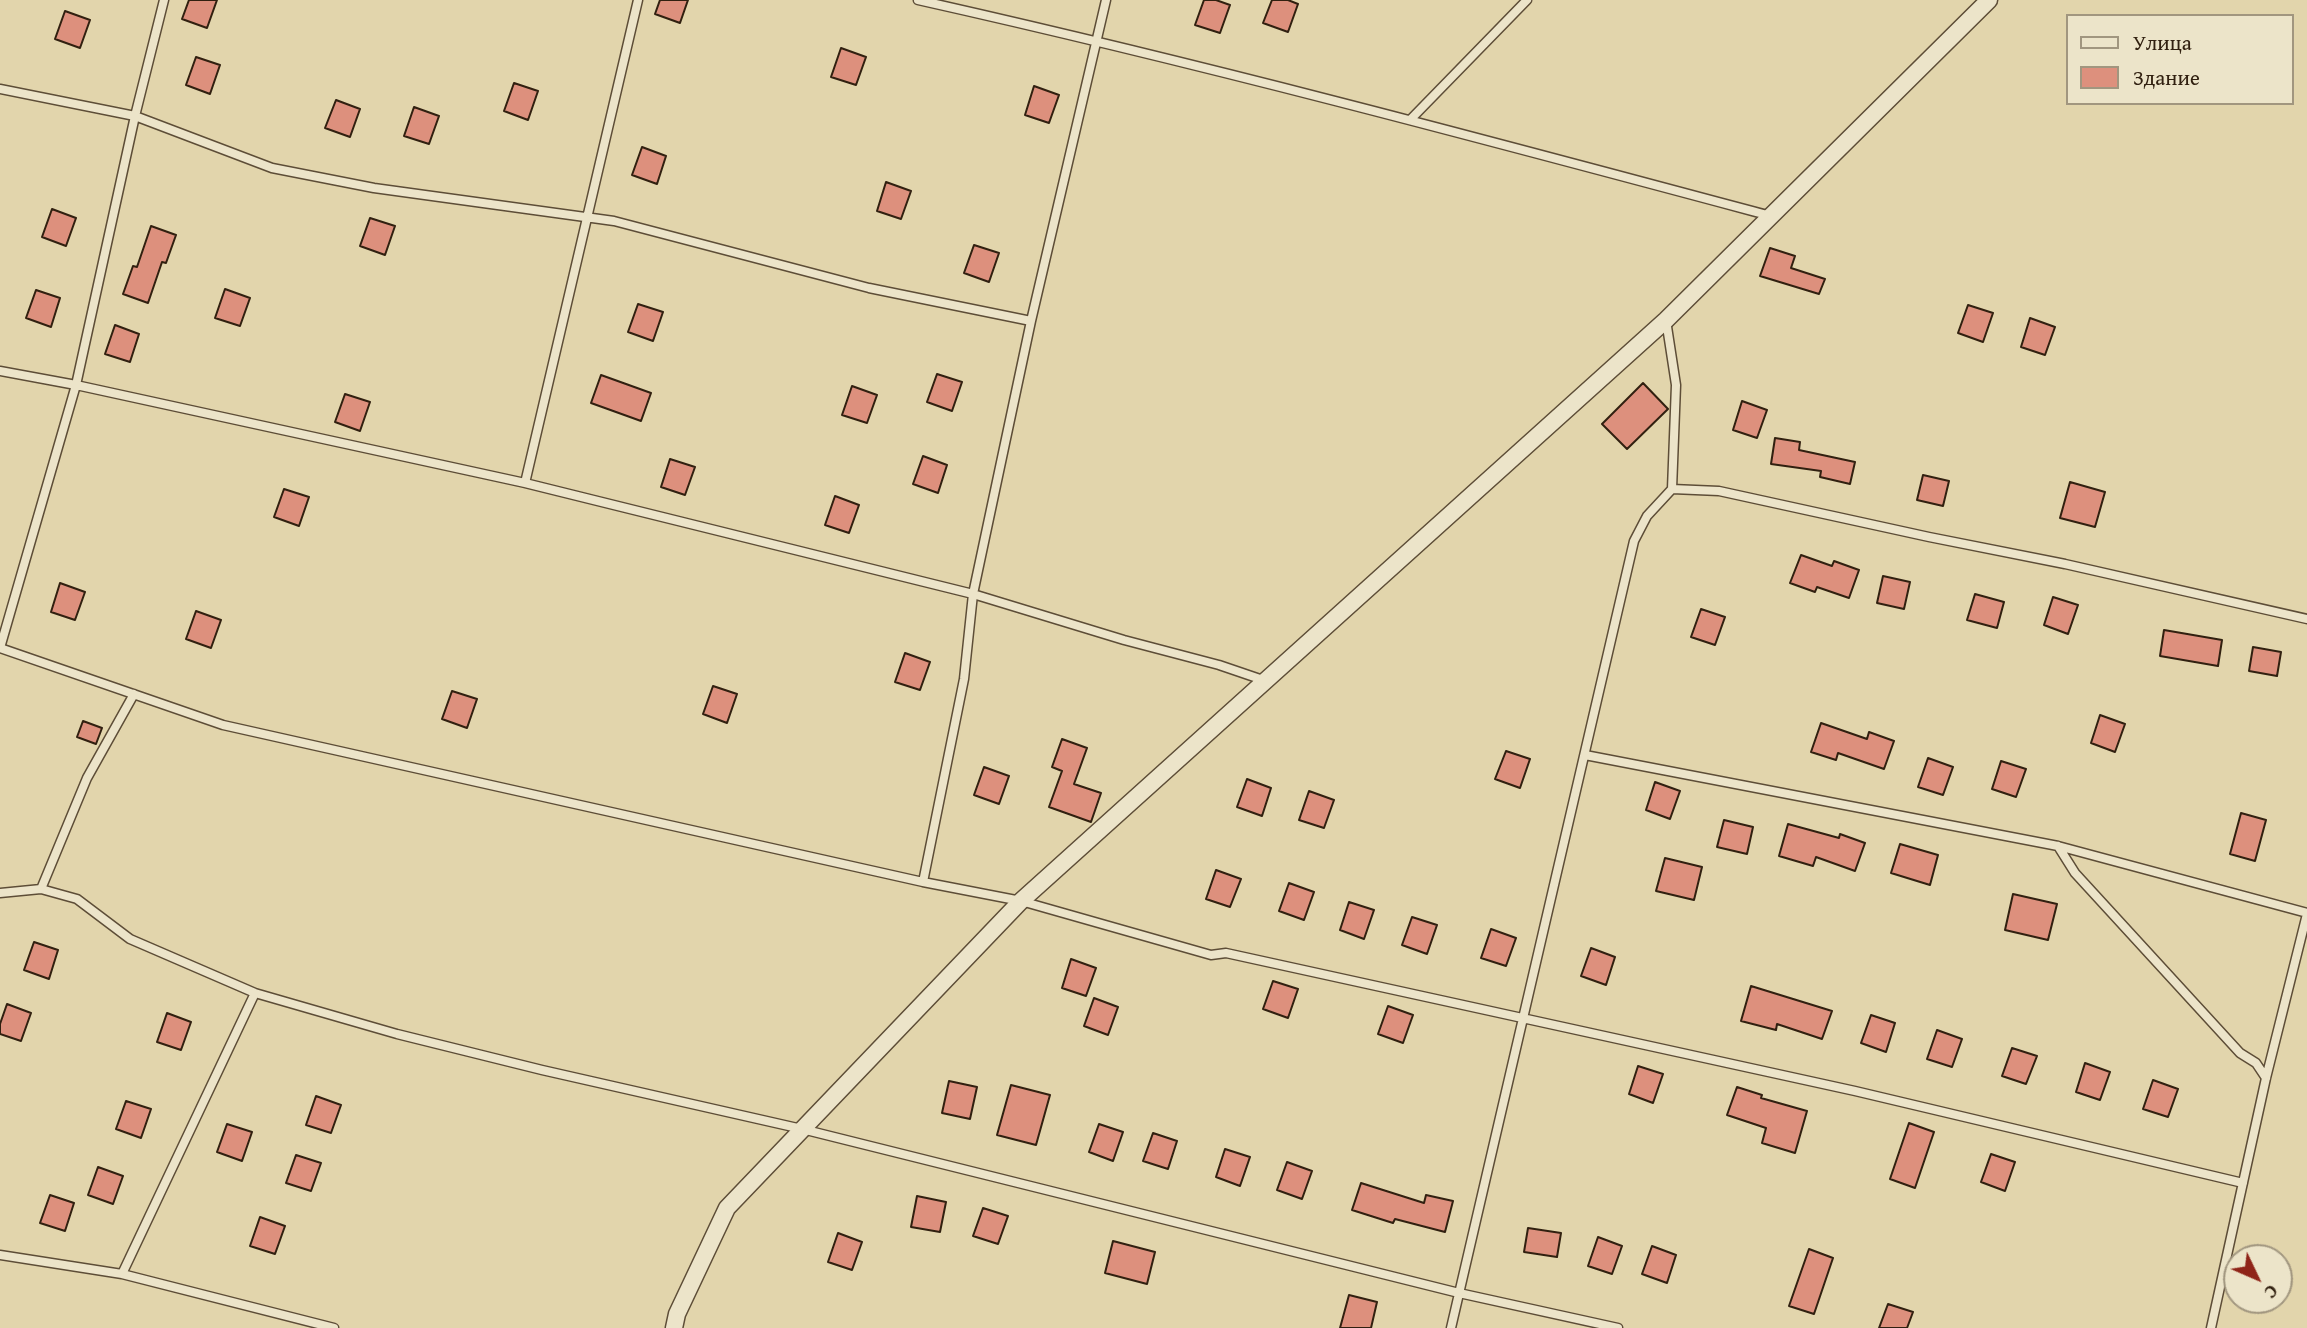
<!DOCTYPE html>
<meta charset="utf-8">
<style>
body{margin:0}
#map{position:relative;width:2307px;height:1328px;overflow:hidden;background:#e2d5ac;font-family:"Gentium Book Plus",serif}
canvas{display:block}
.legend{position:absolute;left:2066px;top:14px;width:228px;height:91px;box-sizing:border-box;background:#ece4c9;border:2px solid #a1967f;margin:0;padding:9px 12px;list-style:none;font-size:21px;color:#312010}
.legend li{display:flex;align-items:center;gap:14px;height:35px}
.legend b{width:35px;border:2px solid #a1967f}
.north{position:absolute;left:2223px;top:1244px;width:70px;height:70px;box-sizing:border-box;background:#ece4c9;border:2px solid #a1967f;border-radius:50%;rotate:134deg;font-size:19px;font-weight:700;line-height:28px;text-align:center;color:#312010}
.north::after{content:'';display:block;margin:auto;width:24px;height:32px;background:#8f2418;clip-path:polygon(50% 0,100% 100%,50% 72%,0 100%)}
</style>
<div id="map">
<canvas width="2307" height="1328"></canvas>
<ul class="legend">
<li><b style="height:9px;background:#ece4c9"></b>Улица</li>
<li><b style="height:19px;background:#dd907d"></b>Здание</li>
</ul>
<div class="north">С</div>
</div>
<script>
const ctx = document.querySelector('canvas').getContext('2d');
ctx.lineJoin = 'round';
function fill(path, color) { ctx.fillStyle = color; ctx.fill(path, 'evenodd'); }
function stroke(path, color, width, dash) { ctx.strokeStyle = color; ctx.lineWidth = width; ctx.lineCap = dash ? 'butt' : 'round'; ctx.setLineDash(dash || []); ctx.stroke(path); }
const building = new Path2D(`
 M 189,0 L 217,0 L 207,28 L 182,19 Z
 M 660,0 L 688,0 L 680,23 L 655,14 Z
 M 1204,0 L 1216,0 L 1230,5 L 1220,33 L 1195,25 Z
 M 1272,0 L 1288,0 L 1298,4 L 1288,32 L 1263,23 Z
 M 65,11 L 90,20 L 80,48 L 55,39 Z
 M 841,48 L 866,57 L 856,85 L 831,77 Z
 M 196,57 L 220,65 L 210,94 L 186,85 Z
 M 514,83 L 538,91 L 528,120 L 504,111 Z
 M 1034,86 L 1059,95 L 1049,123 L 1025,115 Z
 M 336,100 L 360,109 L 350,137 L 325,128 Z
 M 414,107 L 439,116 L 429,144 L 404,136 Z
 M 642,147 L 666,156 L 657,184 L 632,175 Z
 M 886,182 L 911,191 L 901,219 L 877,211 Z
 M 52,209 L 76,218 L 66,246 L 42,237 Z
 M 370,218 L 395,226 L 385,255 L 360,246 Z
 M 151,226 L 176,235 L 166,263 L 162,262 L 148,303 L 123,294 L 133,266 L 137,267 Z
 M 974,245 L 999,253 L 989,282 L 964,273 Z
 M 1770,248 L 1795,256 L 1791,268 L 1825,279 L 1819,294 L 1760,276 Z
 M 225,289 L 250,298 L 240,326 L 215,318 Z
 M 36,290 L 60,298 L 51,327 L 26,318 Z
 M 638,304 L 663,312 L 653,341 L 628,332 Z
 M 1968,305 L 1993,313 L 1983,342 L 1958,333 Z
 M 2030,318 L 2055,327 L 2045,355 L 2021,347 Z
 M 115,325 L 139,334 L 130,362 L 105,354 Z
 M 937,374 L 962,382 L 952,411 L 927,402 Z
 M 601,375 L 651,393 L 641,421 L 591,403 Z
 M 1643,383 L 1668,409 L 1627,449 L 1602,424 Z
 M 852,386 L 877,395 L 867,423 L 842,415 Z
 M 345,394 L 370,402 L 360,431 L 335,422 Z
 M 1742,401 L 1767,410 L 1757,438 L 1733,430 Z
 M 1775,438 L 1800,442 L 1799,450 L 1855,462 L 1850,484 L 1820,477 L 1821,471 L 1771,464 Z
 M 923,456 L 947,465 L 938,493 L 913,484 Z
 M 670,459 L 695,467 L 685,495 L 661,487 Z
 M 1923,475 L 1949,481 L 1943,506 L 1917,500 Z
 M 2070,482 L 2105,492 L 2095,527 L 2060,518 Z
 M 284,489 L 309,497 L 299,526 L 274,517 Z
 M 835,496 L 859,505 L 849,533 L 825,525 Z
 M 1801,555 L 1832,566 L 1834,561 L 1859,570 L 1849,598 L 1817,587 L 1815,592 L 1790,583 Z
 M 1883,576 L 1910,582 L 1904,609 L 1877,603 Z
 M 60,583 L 85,592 L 75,620 L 51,612 Z
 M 1975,594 L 2004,602 L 1997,628 L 1967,620 Z
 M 2053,597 L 2078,605 L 2068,634 L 2044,625 Z
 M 1701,609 L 1725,617 L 1715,645 L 1691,637 Z
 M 196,611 L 221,620 L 211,648 L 186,639 Z
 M 2164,630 L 2222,640 L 2218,666 L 2160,656 Z
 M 2253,647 L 2281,652 L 2277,676 L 2249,671 Z
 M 905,653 L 930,662 L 920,690 L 895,682 Z
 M 713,686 L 737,694 L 727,723 L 703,714 Z
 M 452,691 L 477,699 L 467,728 L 442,719 Z
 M 2100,715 L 2125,724 L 2115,752 L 2091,743 Z
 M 83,721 L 102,728 L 96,744 L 77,737 Z
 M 1821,723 L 1867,739 L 1869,732 L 1894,741 L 1884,769 L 1838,753 L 1836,760 L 1811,752 Z
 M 1062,739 L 1087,748 L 1074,784 L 1101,793 L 1091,822 L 1049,807 L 1062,771 L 1052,767 Z
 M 1506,751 L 1530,759 L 1520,788 L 1495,779 Z
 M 1928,758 L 1953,767 L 1943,795 L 1918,787 Z
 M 2001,761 L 2026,769 L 2016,797 L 1992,789 Z
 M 984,767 L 1009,776 L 999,804 L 974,795 Z
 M 1247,779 L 1271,788 L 1262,816 L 1237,807 Z
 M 1655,782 L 1680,791 L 1670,819 L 1646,810 Z
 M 1309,791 L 1334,800 L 1324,828 L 1299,820 Z
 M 2241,813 L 2266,820 L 2255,861 L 2230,854 Z
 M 1724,820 L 1753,827 L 1747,854 L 1717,847 Z
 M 1788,824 L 1839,838 L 1840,834 L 1865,843 L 1855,871 L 1816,857 L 1813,866 L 1779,856 Z
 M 1900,844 L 1938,855 L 1930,885 L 1891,873 Z
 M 1665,858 L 1702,867 L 1694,900 L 1656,891 Z
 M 1216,870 L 1241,879 L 1230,907 L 1206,899 Z
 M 1289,883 L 1314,892 L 1304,920 L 1279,911 Z
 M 2013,894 L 2057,904 L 2048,940 L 2005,930 Z
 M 1349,902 L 1374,910 L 1364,939 L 1340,930 Z
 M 1412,917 L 1437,925 L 1427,954 L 1402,945 Z
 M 1491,929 L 1516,938 L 1506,966 L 1481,958 Z
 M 34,942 L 58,950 L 49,979 L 24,970 Z
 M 1591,948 L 1615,957 L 1606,985 L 1581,976 Z
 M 1071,959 L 1096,968 L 1086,996 L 1062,988 Z
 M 1273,981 L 1298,989 L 1288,1018 L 1263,1009 Z
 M 1751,986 L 1832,1011 L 1822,1039 L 1777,1024 L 1776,1030 L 1741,1021 Z
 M 1094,998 L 1118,1007 L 1108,1035 L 1084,1026 Z
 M 7,1004 L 31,1013 L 21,1041 L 0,1034 L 0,1024 Z
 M 1388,1006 L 1413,1015 L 1403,1043 L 1378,1034 Z
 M 167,1013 L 191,1022 L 181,1050 L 157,1042 Z
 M 1871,1015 L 1895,1023 L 1886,1052 L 1861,1043 Z
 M 1937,1030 L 1962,1039 L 1952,1067 L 1927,1059 Z
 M 2012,1048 L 2037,1056 L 2026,1084 L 2002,1076 Z
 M 2085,1063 L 2110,1072 L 2100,1100 L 2076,1092 Z
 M 1638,1066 L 1663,1074 L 1653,1103 L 1629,1094 Z
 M 2153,1080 L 2178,1089 L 2168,1117 L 2143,1109 Z
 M 949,1081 L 977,1087 L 970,1119 L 942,1113 Z
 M 1011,1085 L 1050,1095 L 1036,1145 L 997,1135 Z
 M 1737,1087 L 1762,1095 L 1761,1098 L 1807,1111 L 1795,1153 L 1762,1143 L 1766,1128 L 1727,1115 Z
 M 316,1096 L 341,1105 L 331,1133 L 306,1125 Z
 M 126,1101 L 151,1109 L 141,1138 L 116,1129 Z
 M 1909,1123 L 1934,1132 L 1915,1188 L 1890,1179 Z
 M 227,1124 L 252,1132 L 242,1161 L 217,1152 Z
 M 1099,1124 L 1123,1132 L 1113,1161 L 1089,1152 Z
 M 1153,1133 L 1177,1141 L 1168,1169 L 1143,1161 Z
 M 1225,1149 L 1250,1157 L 1240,1186 L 1216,1177 Z
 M 1991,1154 L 2015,1162 L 2005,1191 L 1981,1182 Z
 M 296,1155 L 321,1163 L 311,1191 L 286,1183 Z
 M 1287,1162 L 1312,1171 L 1302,1199 L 1277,1190 Z
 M 98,1167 L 123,1176 L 113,1204 L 88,1195 Z
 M 1361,1183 L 1424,1203 L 1426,1195 L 1453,1201 L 1445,1232 L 1395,1219 L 1393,1223 L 1352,1210 Z
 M 50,1195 L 74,1203 L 65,1231 L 40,1223 Z
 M 917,1196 L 946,1202 L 940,1232 L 911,1227 Z
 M 983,1208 L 1008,1216 L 998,1244 L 973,1236 Z
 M 260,1217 L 285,1226 L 275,1254 L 250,1246 Z
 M 1528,1228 L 1561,1233 L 1557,1257 L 1524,1252 Z
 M 838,1233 L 862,1242 L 852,1270 L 828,1262 Z
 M 1598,1237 L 1622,1246 L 1612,1274 L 1588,1266 Z
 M 1113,1241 L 1155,1252 L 1147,1284 L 1105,1273 Z
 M 1652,1246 L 1676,1255 L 1667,1283 L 1642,1274 Z
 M 1809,1249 L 1833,1258 L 1814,1314 L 1789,1306 Z
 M 1349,1295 L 1377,1302 L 1371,1328 L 1340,1328 Z
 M 1888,1304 L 1913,1312 L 1907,1328 L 1879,1328 Z`);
fill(building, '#dd907d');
stroke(building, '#312010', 2);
const lane = new Path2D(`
 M 918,0 C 1204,64 1487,140 1771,216
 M 0,89 L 135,116 L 272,168 L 374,188 L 614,221 L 869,288 L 1031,321
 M 1410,120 L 1527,0
 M 0,371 L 76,385 L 525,483 L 973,594 L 1124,640 L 1219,665 L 1266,681
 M 525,483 L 638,0
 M 1672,489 L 1719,491 L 1929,537 L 2065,564 L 2307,619
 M 0,648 L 223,725 L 923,882 L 1021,901 L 1211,955 L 1226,953 L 1855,1091 L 2243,1183
 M 0,648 L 76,385 L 135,116 L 164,0
 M 1585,755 L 2058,846 L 2307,913
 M 2058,846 L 2075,873 L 2240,1053 L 2256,1063 L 2266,1078
 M 923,882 L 964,679 L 973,594 L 1031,321 L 1106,0
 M 41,889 L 77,899 L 130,939 L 255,993 L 397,1034 L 542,1070 L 802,1129 L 1459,1293 L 1618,1328
 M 0,893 L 41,889 L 87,778 L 134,694
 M 0,1255 L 122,1274 L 334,1328
 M 122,1274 L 255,993
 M 1451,1328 L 1634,541 L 1647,516 L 1672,489 L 1676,385 L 1666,320
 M 2211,1328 L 2266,1078 L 2307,914`);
const street = new Path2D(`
 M 674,1328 L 677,1314 L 727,1208 L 1021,901 L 1666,320 L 1989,0`);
stroke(lane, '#5d4d37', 11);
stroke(street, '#5d4d37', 19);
stroke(lane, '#ece4c9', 8);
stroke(street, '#ece4c9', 16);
</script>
